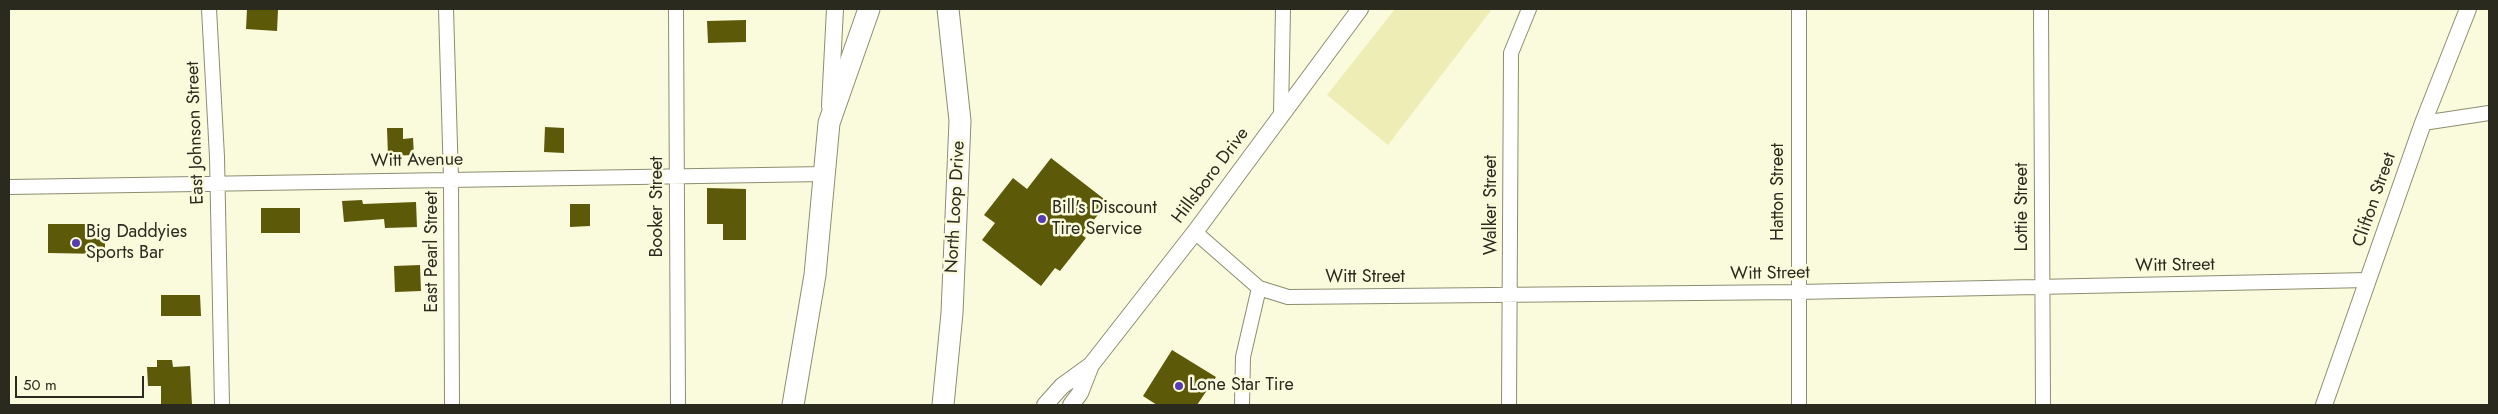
<!DOCTYPE html>
<style>
body{margin:0}
#map{position:relative;width:2498px;height:414px;overflow:hidden;background:#fafadc;font-family:Jost,sans-serif}
canvas{display:block}
.frame{position:absolute;inset:0;border:10px solid #2a2a1f;pointer-events:none}
.scale{position:absolute;left:15px;top:376px;width:129px;height:22px;box-sizing:border-box;border:2px solid #2a2a1f;border-top:0;padding-left:6px;font-size:15px;line-height:18px;white-space:nowrap;color:#2a2a1f;-webkit-text-stroke:4px #fafadc;paint-order:stroke}
</style>
<div id="map">
<canvas width="2498" height="414"></canvas>
<div class="frame"></div>
<div class="scale">50 m</div>
</div>
<script>
const ctx = document.querySelector('canvas').getContext('2d');
ctx.lineJoin = 'round';
function fill(path, color) { ctx.fillStyle = color; ctx.fill(path, 'evenodd'); }
function stroke(path, color, width, dash) { ctx.strokeStyle = color; ctx.lineWidth = width; ctx.lineCap = dash ? 'butt' : 'round'; ctx.setLineDash(dash || []); ctx.stroke(path); }
function write(font, color, halo, rows, align = 'center') {
  ctx.font = font + ' Jost,sans-serif'; ctx.lineWidth = 5; ctx.setLineDash([]); ctx.textBaseline = 'middle'; ctx.strokeStyle = halo; ctx.fillStyle = color; for (const [text, x, y, turn = 0] of rows) {
    ctx.save(); ctx.translate(x, y); ctx.rotate((+turn || 0) * Math.PI / 180); ctx.textAlign = isNaN(turn) ? turn : align; if (halo) ctx.strokeText(text, 0, 0); ctx.fillText(text, 0, 0); ctx.restore();
  }
}
fill(new Path2D(`
 M 1395,9 L 1492,9 L 1388,145 L 1327,95 Z`), '#eeedb6');
fill(new Path2D(`
 M 247,9 L 278,10 L 277,31 L 246,29 Z
 M 746,20 L 746,42 L 708,43 L 707,21 Z
 M 545,127 L 564,128 L 564,153 L 544,152 Z
 M 387,128 L 403,128 L 403,139 L 413,138 L 414,155 L 388,156 Z
 M 1051,158 L 1108,202 L 1082,235 L 1086,238 L 1060,271 L 1055,268 L 1041,286 L 982,240 L 995,223 L 984,215 L 1013,178 L 1027,189 Z
 M 707,188 L 746,189 L 746,240 L 723,240 L 723,224 L 707,224 Z
 M 362,200 L 363,204 L 416,202 L 417,227 L 385,228 L 384,219 L 344,222 L 342,201 Z
 M 570,204 L 590,204 L 590,226 L 570,227 Z
 M 261,208 L 300,208 L 300,233 L 261,233 Z
 M 48,224 L 90,224 L 90,233 L 105,233 L 105,254 L 48,253 Z
 M 420,265 L 421,291 L 395,292 L 394,266 Z
 M 161,295 L 200,295 L 201,316 L 161,316 Z
 M 1172,350 L 1216,377 L 1197,405 L 1157,405 L 1143,396 Z
 M 157,360 L 172,360 L 173,367 L 190,366 L 192,405 L 161,405 L 161,386 L 148,386 L 147,367 L 157,367 Z`), '#5c5908');
const minor = new Path2D(`
 M 209,9 L 217,157 L 222,405
 M 446,9 L 451,180 L 452,405
 M 676,9 L 678,405
 M 1799,9 L 1799,405
 M 2041,9 L 2043,405
 M 1281,114 L 1283,9
 M 2423,123 L 2489,113
 M 9,187 L 825,174
 M 1195,232 L 1259,288 L 1288,297 L 1798,292 L 2368,280
 M 1242,405 L 1243,357 L 1259,288
 M 1509,405 L 1511,53 L 1529,9`);
const tertiary = new Path2D(`
 M 830,106 L 835,9
 M 1045,405 L 1062,386 L 1091,365
 M 1071,405 L 1080,393 L 1091,365 L 1195,232 L 1360,9
 M 2324,405 L 2423,123 L 2468,9`);
const primary = new Path2D(`
 M 793,405 L 815,275 L 829,123 L 869,9
 M 943,405 L 952,313 L 960,121 L 948,9`);
stroke(minor, '#8d8d72', 16);
stroke(tertiary, '#8d8d72', 18);
stroke(primary, '#8d8d72', 23);
stroke(minor, '#fff', 14);
stroke(tertiary, '#fff', 16);
stroke(primary, '#fff', 21);
for (const [x, y, r, color] of [
 [1042,219,5,"#563bb3"],
 [76,243,5,"#563bb3"],
 [1179,386,5,"#563bb3"]
]) { const dot = new Path2D(); dot.arc(x, y, r, 0, 2 * Math.PI); ctx.fillStyle = color; ctx.fill(dot); stroke(dot, '#fafadc', 2); }
write('18px', '#2a2a1f', '#fafadc', [
 ["East Johnson Street",196,133,-92],
 ["Witt Avenue",417,161,-1],
 ["Hillsboro Drive",1211,176,-53],
 ["Hatton Street",1779,192,-90],
 ["Clifton Street",2375,200,-71],
 ["Walker Street",1492,205,-90],
 ["Booker Street",658,207,-90],
 ["North Loop Drive",956,207,-87],
 ["Lottie Street",2023,207,-90],
 ["East Pearl Street",433,252,-90],
 ["Witt Street",2175,266,-1],
 ["Witt Street",1770,274,-1],
 ["Witt Street",1365,278]
]);
write('18px', '#2a2a1f', '#fafadc', [
 ["Bill's Discount",1052,209],
 ["Tire Service",1052,230],
 ["Big Daddyies",86,233],
 ["Sports Bar",86,254],
 ["Lone Star Tire",1189,386]
], 'left');
</script>
